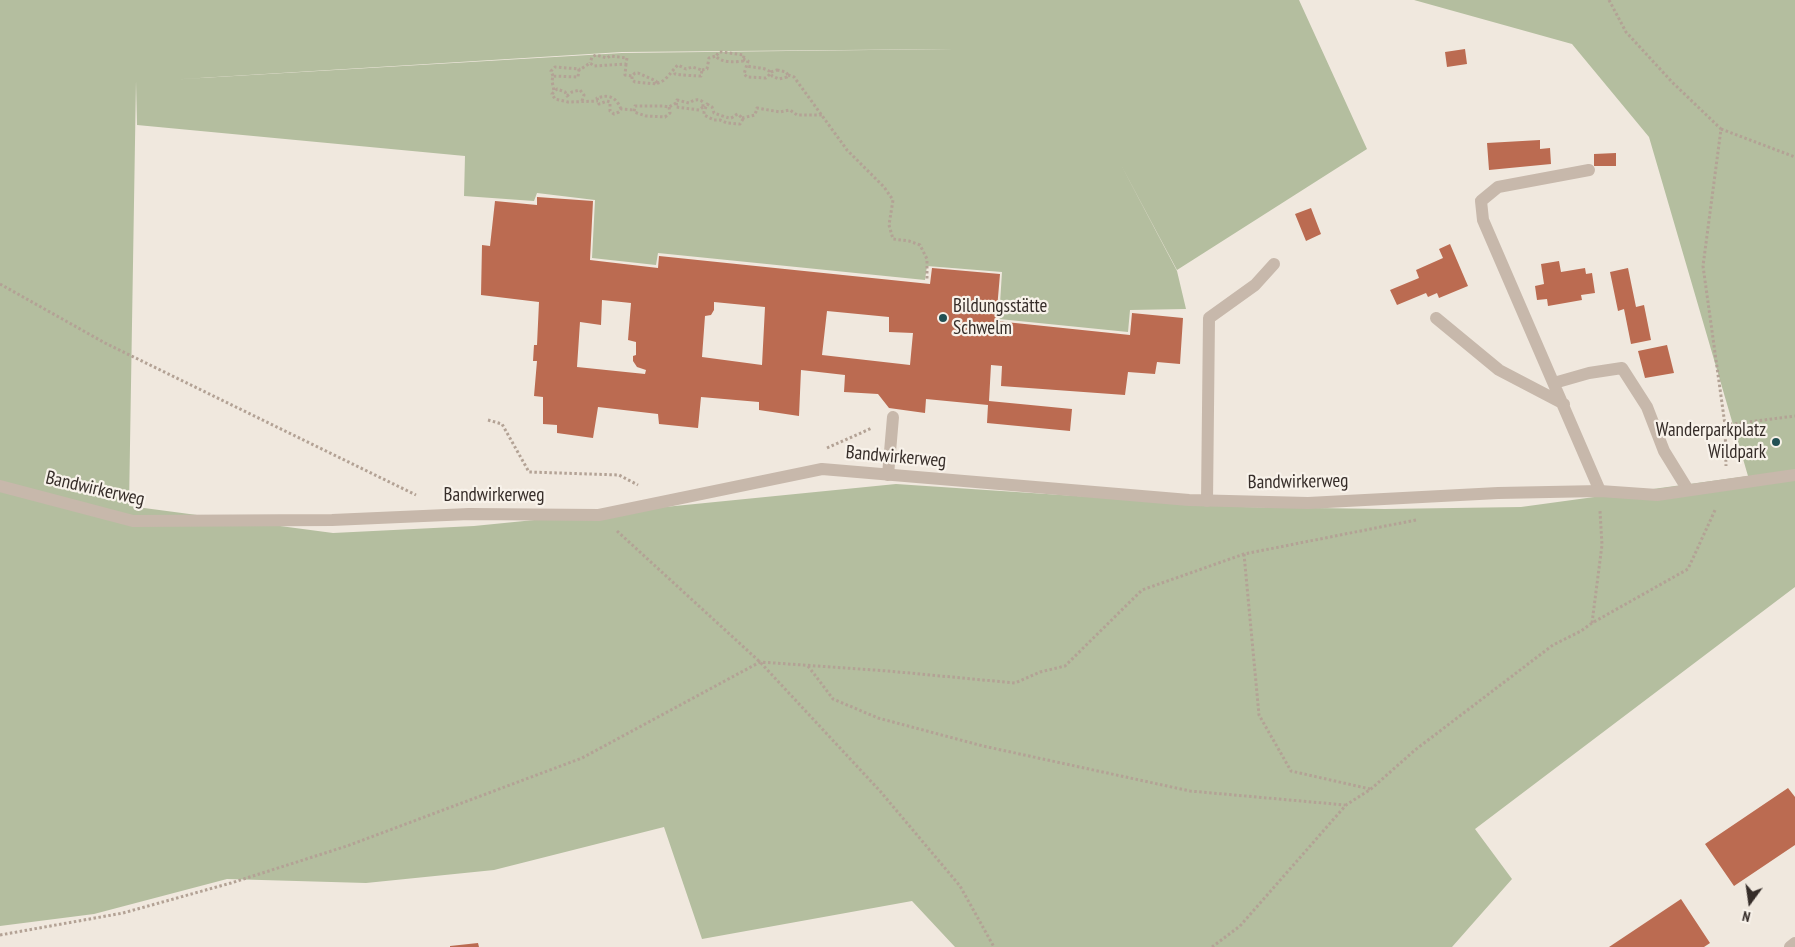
<!DOCTYPE html>
<meta charset="utf-8">
<style>
body{margin:0}
#map{position:relative;width:1795px;height:947px;overflow:hidden;background:#f0e8de;font-family:"PT Sans Narrow",sans-serif}
canvas{display:block}
.north{position:absolute;left:1725px;top:877px;width:50px;height:50px;-webkit-text-stroke:4px #f8f2ea;paint-order:stroke;rotate:194deg;font-size:14px;font-weight:700;line-height:20px;text-align:center;color:#362d29}
.north::after{content:'';display:block;margin:auto;width:18px;height:22px;background:#362d29;clip-path:polygon(50% 0,100% 100%,50% 72%,0 100%)}
</style>
<div id="map">
<canvas width="1795" height="947"></canvas>
<div class="north">N</div>
</div>
<script>
const ctx = document.querySelector('canvas').getContext('2d');
ctx.lineJoin = 'round';
function fill(path, color) { ctx.fillStyle = color; ctx.fill(path, 'evenodd'); }
function stroke(path, color, width, dash) { ctx.strokeStyle = color; ctx.lineWidth = width; ctx.lineCap = dash ? 'butt' : 'round'; ctx.setLineDash(dash || []); ctx.stroke(path); }
function write(font, color, halo, rows, align = 'center') {
  ctx.font = font + ' "PT Sans Narrow",sans-serif'; ctx.lineWidth = 4.5; ctx.setLineDash([]); ctx.textBaseline = 'middle'; ctx.strokeStyle = halo; ctx.fillStyle = color; for (const [text, x, y, turn = 0] of rows) {
    ctx.save(); ctx.translate(x, y); ctx.rotate((+turn || 0) * Math.PI / 180); ctx.textAlign = isNaN(turn) ? turn : align; if (halo) ctx.strokeText(text, 0, 0); ctx.fillText(text, 0, 0); ctx.restore();
  }
}
fill(new Path2D(`
 M 0,0 L 1299,0 L 1367,149 L 1177,270 L 1120,163 L 1177,271 L 1186,309 L 1130,310 L 1128,332 L 999,319 L 1002,272 L 927,266 L 925,280 L 658,253 L 656,265 L 592,258 L 595,200 L 537,193 L 534,201 L 464,196 L 465,156 L 137,125 L 136,81 L 129,506 L 333,533 L 474,526 L 896,484 L 1242,507 L 1385,509 L 1521,507 L 1748,476 L 1649,137 L 1572,44 L 1414,0 L 1795,0 L 1795,587 L 1475,829 L 1512,879 L 1452,947 L 955,947 L 912,901 L 702,939 L 664,827 L 494,870 L 366,883 L 227,879 L 94,914 L 0,926 ZM 954,49 L 622,53 L 167,80 L 622,52 Z`), '#b4be9f');
fill(new Path2D(`
 M 1465,49 L 1467,64 L 1447,67 L 1445,52 Z
 M 1540,140 L 1540,149 L 1550,148 L 1551,164 L 1489,170 L 1487,143 Z
 M 1616,153 L 1616,166 L 1594,166 L 1594,154 Z
 M 537,197 L 593,201 L 590,260 L 658,268 L 659,256 L 930,284 L 932,268 L 1000,274 L 996,321 L 1130,335 L 1132,313 L 1183,318 L 1180,364 L 1157,362 L 1155,374 L 1128,372 L 1125,395 L 1001,386 L 1002,366 L 991,365 L 989,401 L 1072,409 L 1070,431 L 987,423 L 988,405 L 926,399 L 925,413 L 889,408 L 878,394 L 844,392 L 845,375 L 801,370 L 799,416 L 759,410 L 759,402 L 701,397 L 698,428 L 659,424 L 658,414 L 598,407 L 593,438 L 557,433 L 557,425 L 543,424 L 543,397 L 534,396 L 537,361 L 533,361 L 534,345 L 537,345 L 539,302 L 481,295 L 482,245 L 490,246 L 495,201 L 537,205 ZM 602,300 L 631,303 L 628,340 L 636,342 L 636,355 L 633,356 L 633,361 L 637,367 L 646,370 L 645,374 L 577,367 L 580,322 L 601,325 ZM 714,302 L 765,307 L 762,365 L 702,357 L 705,316 L 711,315 L 714,310 ZM 827,311 L 889,317 L 889,332 L 913,333 L 910,365 L 822,355 Z
 M 1311,208 L 1321,234 L 1306,241 L 1295,214 Z
 M 1450,244 L 1468,286 L 1439,298 L 1437,293 L 1428,297 L 1426,293 L 1397,305 L 1390,290 L 1419,278 L 1416,270 L 1443,258 L 1439,249 Z
 M 1559,261 L 1561,272 L 1585,268 L 1586,274 L 1592,273 L 1595,293 L 1581,295 L 1582,300 L 1548,306 L 1547,299 L 1537,300 L 1535,286 L 1544,284 L 1541,264 Z
 M 1628,268 L 1636,307 L 1644,305 L 1651,340 L 1631,344 L 1624,309 L 1618,311 L 1610,272 Z
 M 1667,345 L 1674,373 L 1645,378 L 1638,351 Z
 M 1788,788 L 1795,797 L 1795,845 L 1734,886 L 1705,844 Z
 M 1681,899 L 1710,943 L 1704,947 L 1609,947 Z
 M 478,943 L 479,947 L 450,947 L 450,946 Z`), '#bb6b51');
stroke(new Path2D(`
 M 1609,0 L 1626,32 L 1672,82 L 1721,129 L 1703,266 L 1725,425 L 1726,466
 M 743,59 L 748,61 L 744,74 L 747,77 L 766,78 L 770,74 L 769,71 C 763,67 755,68 747,66
 M 626,64 L 625,75 L 632,76 L 635,73 L 638,73 L 656,81 L 657,84 L 635,82 L 632,80 L 632,76
 M 702,70 L 707,69 L 709,58 L 716,56 C 721,63 735,62 743,61 L 744,55 L 722,52 L 719,52 L 716,56
 M 777,70 L 786,72 L 788,75 L 787,77 L 779,79 L 772,76 L 771,72 Z
 M 578,71 L 590,63 L 594,66 L 626,64 L 627,58 L 610,56 L 607,58 L 596,55 L 592,57 L 590,63
 M 788,75 L 794,77 L 847,150 L 884,187 L 893,200 L 889,225 L 893,239 L 909,241 L 920,245 L 927,259 L 927,279
 M 553,76 L 551,71 L 555,67 L 579,69 L 578,77 L 553,76 L 552,81 L 554,91
 M 657,83 C 666,82 671,71 678,65 L 686,69 L 692,67 L 702,70 L 701,76 C 697,76 679,75 675,74 L 674,70
 M 582,101 L 584,95 L 580,90 L 572,92 L 567,96 L 565,92 L 557,89 L 552,94 L 555,99 L 568,102 L 598,101
 M 707,104 L 712,107 L 714,113 C 717,114 730,119 731,118 C 734,117 735,115 738,114 L 743,119 L 740,124 L 727,123 L 720,120 L 714,120 L 704,115 L 704,112 Z
 M 669,107 L 670,113 L 665,117 L 646,116 L 634,112 L 635,106 L 663,106 L 669,107 L 676,103
 M 703,107 L 699,110 L 676,107 L 677,100 L 689,103 C 694,100 698,98 703,102 L 703,107 L 705,108
 M 621,109 C 616,97 609,94 597,98 L 599,104 L 607,101 L 610,102 L 610,111 L 614,114 L 619,112 L 621,109 L 634,110
 M 742,118 L 755,115 L 757,108 L 780,112 L 790,110 L 797,115 L 822,115
 M 1721,129 L 1795,157
 M 0,284 L 105,343 L 416,495
 M 488,420 L 502,424 L 529,472 L 619,475 L 638,485
 M 1725,425 L 1795,416
 M 827,448 L 872,428
 M 617,531 L 760,662 L 880,791 L 960,886 L 994,947
 M 1244,554 L 1259,715 L 1291,771 L 1370,789
 M 1592,623 L 1602,545 L 1600,511
 M 808,666 L 833,699 L 878,718 L 983,746 L 1190,791 L 1345,805
 M 0,935 L 123,913 L 231,883 L 347,846 L 582,758 L 760,662 L 888,671 L 1015,683 L 1040,672 L 1065,666 L 1142,590 L 1244,554 L 1416,520
 M 1212,947 L 1240,926 L 1346,805 L 1371,789 L 1415,750 L 1553,645 L 1581,631 L 1592,623 L 1688,569 L 1716,508`), '#b3a295', 3, [2.5, 2.5]);
stroke(new Path2D(`
 M 1589,170 L 1498,187 L 1481,201 L 1483,220 L 1600,491
 M 1436,318 L 1499,370 L 1564,404
 M 1554,383 L 1589,373 L 1622,368 L 1647,407 L 1664,451 L 1688,490
 M 888,475 L 893,417
 M 1207,501 L 1209,318 L 1255,285 L 1274,264`), '#c7b8ab', 12);
stroke(new Path2D(`
 M 0,486 L 133,521 L 332,520 L 469,514 L 599,515 L 822,469 L 1189,500 L 1308,503 L 1498,493 L 1600,491 L 1657,495 L 1795,475
 M 1790,947 L 1795,943`), '#c7b8ab', 12);
for (const [x, y, r, color] of [
 [943,318,5,"#225054"],
 [1776,442,5,"#225054"]
]) { const dot = new Path2D(); dot.arc(x, y, r, 0, 2 * Math.PI); ctx.fillStyle = color; ctx.fill(dot); stroke(dot, '#f8f2ea', 2); }
write('19px', '#362d29', '#f8f2ea', [
 ["Bildungsstätte",953,307],
 ["Schwelm",953,329],
 ["Wanderparkplatz",1766,431,"right"],
 ["Wildpark",1766,453,"right"]
], 'left');
write('19px', '#362d29', '#f8f2ea', [
 ["Bandwirkerweg",896,457,5],
 ["Bandwirkerweg",1298,482,-1],
 ["Bandwirkerweg",95,489,13],
 ["Bandwirkerweg",494,496]
]);
</script>
